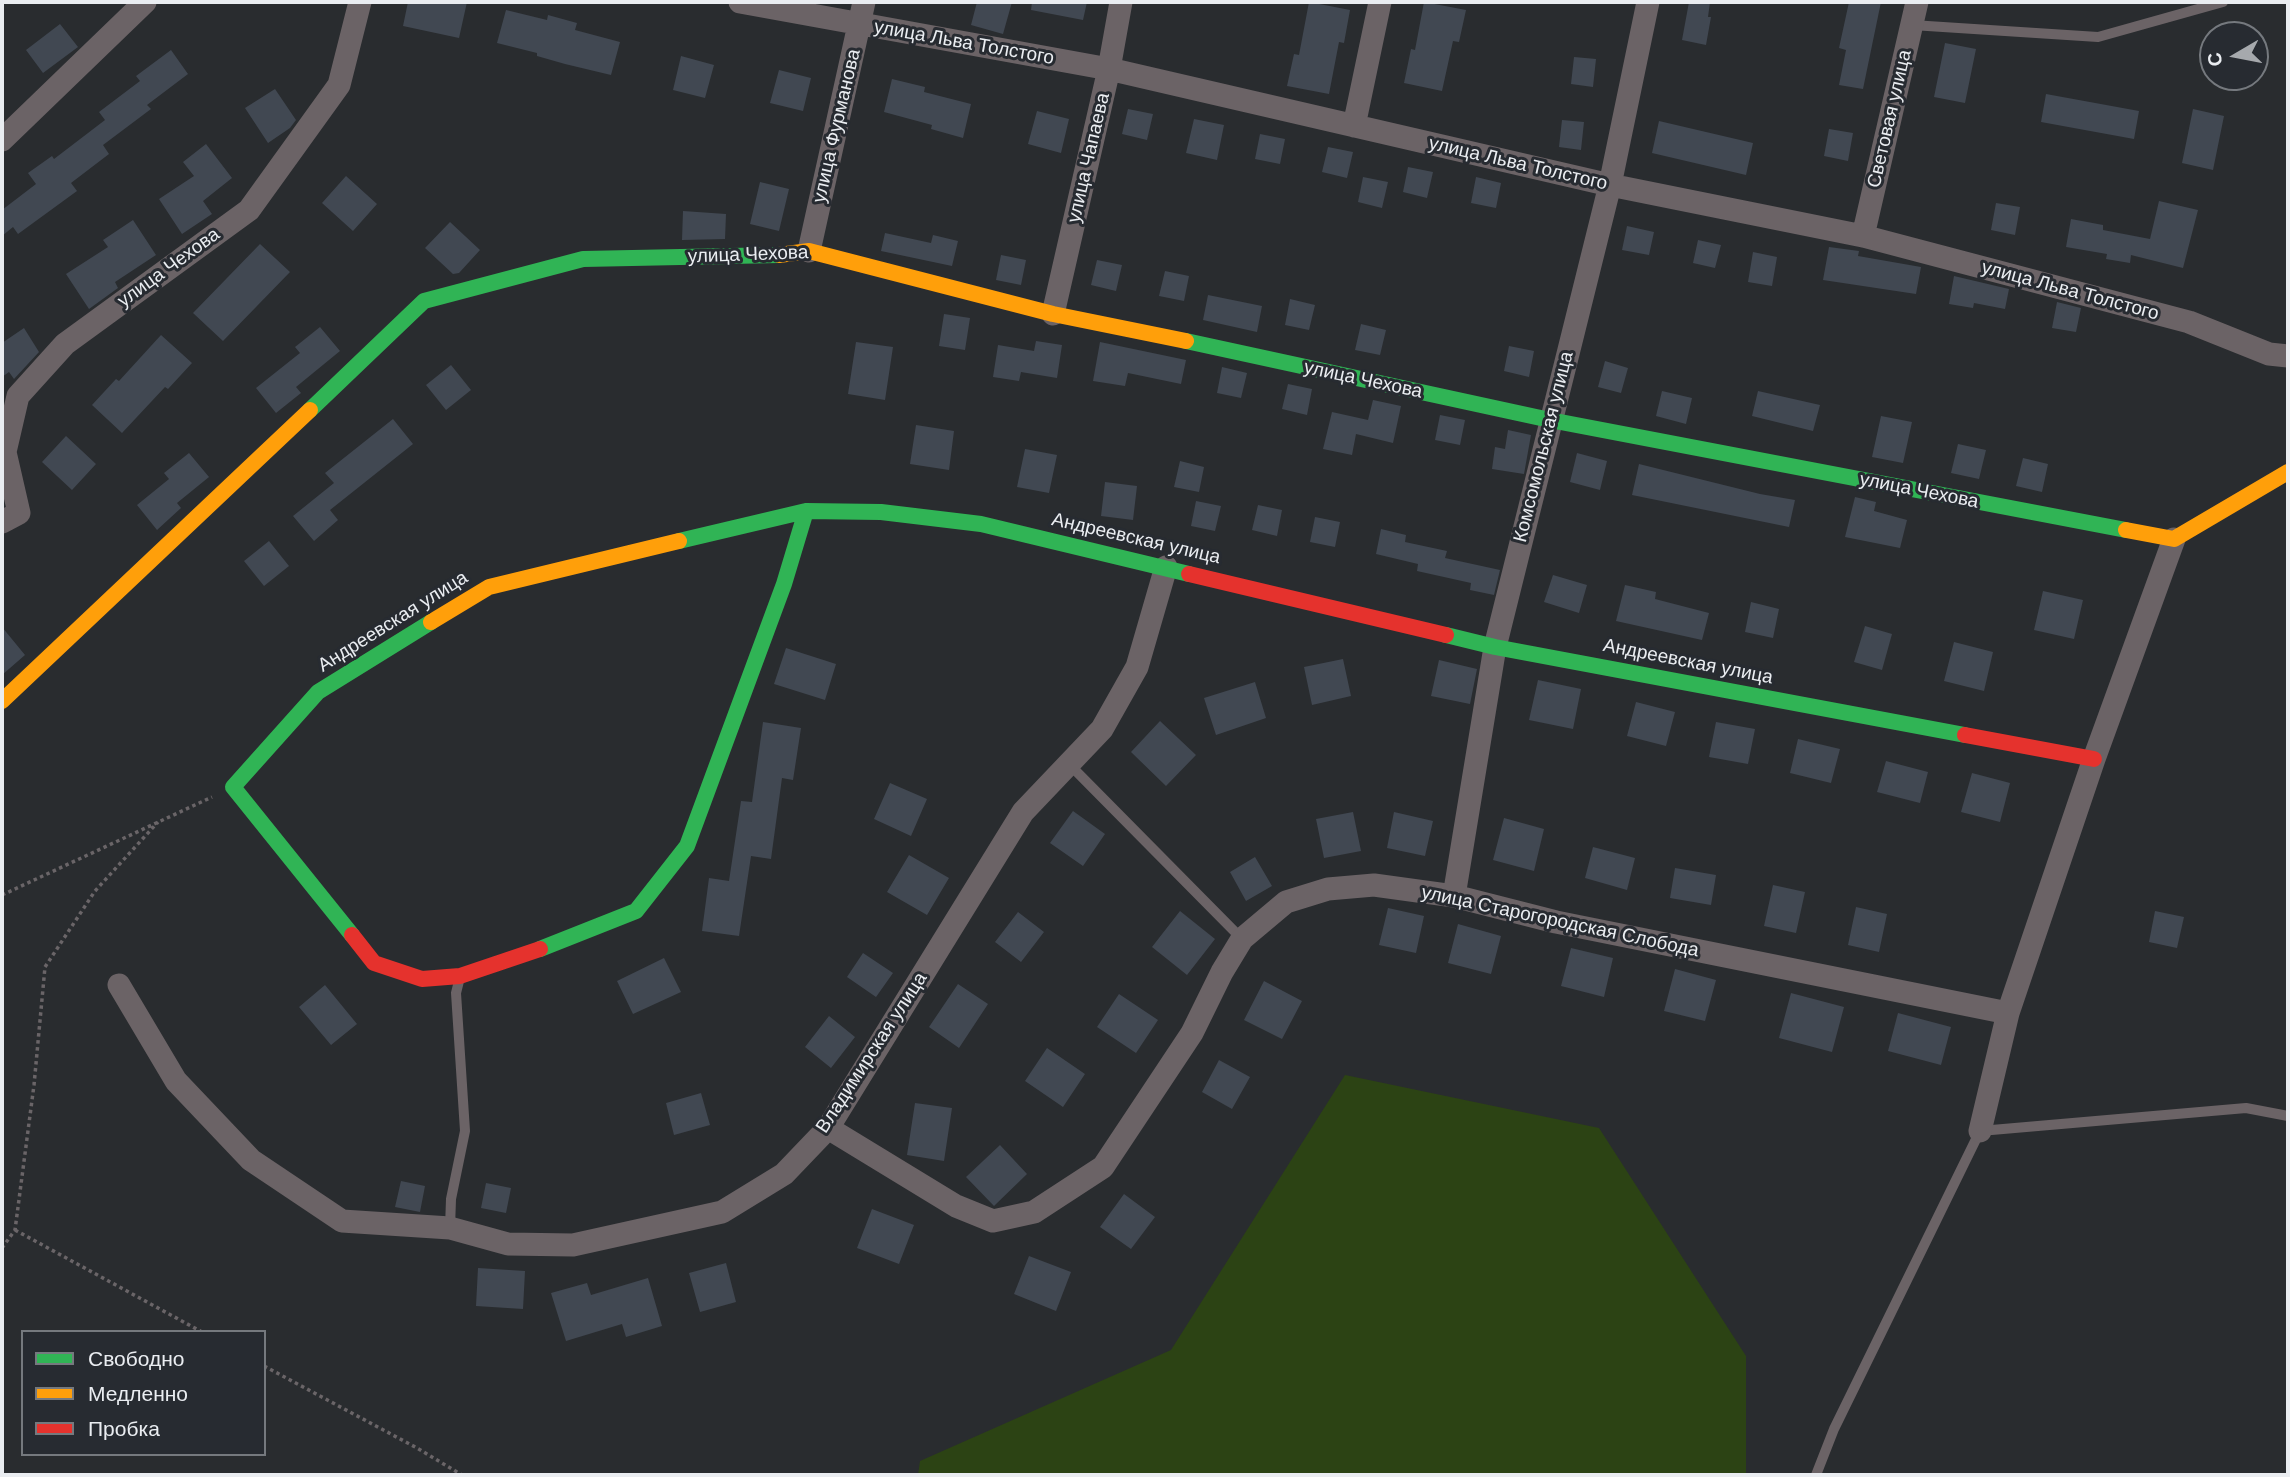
<!DOCTYPE html>
<meta charset="utf-8">
<style>
body{margin:0}
#map{position:relative;width:2290px;height:1477px;overflow:hidden;background:#292c2f;font-family:Helvetica,sans-serif}
canvas{display:block}
.frame{position:absolute;inset:0;border:4px solid #eaedf1;pointer-events:none}
.legend{position:absolute;left:21px;top:1330px;width:245px;height:126px;box-sizing:border-box;background:#272b31;border:2px solid #75797e;margin:0;padding:9px 12px;list-style:none;font-size:21px;color:#eaedf1}
.legend li{display:flex;align-items:center;gap:14px;height:35px}
.legend b{width:35px;border:2px solid #75797e}
.north{position:absolute;left:2199px;top:21px;width:70px;height:70px;box-sizing:border-box;background:#272b31;border:2px solid #75797e;border-radius:50%;rotate:260deg;font-size:19px;font-weight:700;line-height:28px;text-align:center;color:#eaedf1}
.north::after{content:'';display:block;margin:auto;width:24px;height:32px;background:#a6a9ad;clip-path:polygon(50% 0,100% 100%,50% 72%,0 100%)}
</style>
<div id="map">
<canvas width="2290" height="1477"></canvas>
<div class="frame"></div>
<ul class="legend">
<li><b style="height:9px;background:#30b455"></b>Свободно</li>
<li><b style="height:9px;background:#ff9f0a"></b>Медленно</li>
<li><b style="height:9px;background:#e5322d"></b>Пробка</li>
</ul>
<div class="north">С</div>
</div>
<script>
const ctx = document.querySelector('canvas').getContext('2d');
ctx.lineJoin = 'round';
function fill(path, color) { ctx.fillStyle = color; ctx.fill(path, 'evenodd'); }
function stroke(path, color, width, dash) { ctx.strokeStyle = color; ctx.lineWidth = width; ctx.lineCap = dash ? 'butt' : 'round'; ctx.setLineDash(dash || []); ctx.stroke(path); }
function write(font, color, halo, rows, align = 'center') {
  ctx.font = font + ' Helvetica,sans-serif'; ctx.lineWidth = 6; ctx.setLineDash([]); ctx.textBaseline = 'middle'; ctx.strokeStyle = halo; ctx.fillStyle = color; for (const [text, x, y, turn = 0] of rows) {
    ctx.save(); ctx.translate(x, y); ctx.rotate((+turn || 0) * Math.PI / 180); ctx.textAlign = isNaN(turn) ? turn : align; if (halo) ctx.strokeText(text, 0, 0); ctx.fillText(text, 0, 0); ctx.restore();
  }
}
fill(new Path2D(`
 M 1345,1075 L 1599,1128 L 1746,1356 L 1746,1475 L 918,1475 L 920,1461 L 1171,1350 Z`), '#2c4314');
fill(new Path2D(`
 M 408,2 L 467,2 L 459,38 L 403,26 Z
 M 977,2 L 1012,2 L 1003,34 L 971,25 Z
 M 1032,2 L 1087,2 L 1083,20 L 1031,10 Z
 M 1309,2 L 1350,10 L 1344,43 L 1339,42 L 1329,94 L 1287,86 L 1294,54 L 1299,55 Z
 M 1424,2 L 1466,10 L 1459,42 L 1453,41 L 1442,91 L 1404,83 L 1411,49 L 1415,50 Z
 M 1689,2 L 1710,2 L 1708,17 L 1711,17 L 1706,45 L 1682,40 Z
 M 1849,2 L 1881,2 L 1863,89 L 1839,85 L 1846,50 L 1839,48 Z
 M 506,10 L 547,20 L 548,15 L 577,23 L 575,30 L 620,42 L 611,75 L 565,64 L 537,56 L 537,53 L 497,43 Z
 M 60,24 L 78,47 L 43,73 L 26,50 Z
 M 1945,43 L 1976,49 L 1965,103 L 1934,97 Z
 M 171,50 L 188,74 L 147,105 L 151,109 L 103,145 L 109,154 L 71,183 L 77,191 L 18,234 L 13,227 L 2,236 L 2,210 L 36,184 L 28,173 L 52,156 L 54,159 L 105,120 L 99,112 L 140,81 L 136,76 Z
 M 681,56 L 714,65 L 705,98 L 673,90 Z
 M 1574,57 L 1596,59 L 1593,87 L 1571,84 Z
 M 779,70 L 811,78 L 803,111 L 770,103 Z
 M 892,79 L 925,87 L 924,92 L 971,104 L 963,138 L 931,129 L 932,125 L 884,112 Z
 M 275,89 L 296,120 L 290,128 L 268,143 L 245,108 Z
 M 2046,94 L 2139,111 L 2134,139 L 2041,122 Z
 M 1128,109 L 1153,114 L 1147,140 L 1122,134 Z
 M 2193,109 L 2224,116 L 2213,170 L 2182,163 Z
 M 1037,111 L 1069,119 L 1061,153 L 1028,144 Z
 M 1194,119 L 1224,125 L 1217,160 L 1186,153 Z
 M 1562,120 L 1584,122 L 1581,150 L 1559,147 Z
 M 1659,121 L 1753,143 L 1746,175 L 1652,153 Z
 M 1829,129 L 1853,133 L 1848,161 L 1824,156 Z
 M 1260,134 L 1285,139 L 1280,164 L 1255,159 Z
 M 206,144 L 232,178 L 203,201 L 212,214 L 182,234 L 159,199 L 194,176 L 183,162 Z
 M 1328,147 L 1353,152 L 1347,178 L 1322,172 Z
 M 1408,167 L 1433,172 L 1427,198 L 1403,192 Z
 M 346,176 L 377,204 L 353,231 L 322,203 Z
 M 1363,177 L 1388,182 L 1382,208 L 1358,202 Z
 M 1476,177 L 1501,183 L 1496,208 L 1471,203 Z
 M 760,182 L 789,189 L 779,231 L 750,224 Z
 M 2159,201 L 2198,210 L 2183,268 L 2131,255 L 2130,263 L 2106,259 L 2107,254 L 2066,247 L 2071,219 L 2103,225 L 2103,230 L 2150,239 Z
 M 1996,203 L 2020,207 L 2015,235 L 1991,230 Z
 M 683,211 L 726,214 L 725,239 L 682,240 Z
 M 133,220 L 156,255 L 115,282 L 118,288 L 89,309 L 66,274 L 108,247 L 103,240 Z
 M 450,222 L 480,250 L 459,273 L 453,274 L 425,248 Z
 M 1627,226 L 1654,232 L 1649,255 L 1622,250 Z
 M 885,233 L 931,243 L 933,235 L 958,241 L 952,266 L 881,251 Z
 M 1698,240 L 1721,245 L 1715,268 L 1693,263 Z
 M 260,244 L 290,272 L 223,341 L 193,313 Z
 M 1829,247 L 1859,251 L 1858,256 L 1921,267 L 1916,294 L 1823,280 Z
 M 1753,252 L 1777,257 L 1772,286 L 1748,282 Z
 M 1001,255 L 1026,260 L 1021,285 L 996,280 Z
 M 1097,260 L 1122,265 L 1116,291 L 1091,285 Z
 M 1165,271 L 1189,276 L 1184,301 L 1159,296 Z
 M 1954,276 L 2009,289 L 2005,309 L 1974,303 L 1973,308 L 1949,304 Z
 M 1208,295 L 1262,306 L 1257,332 L 1203,320 Z
 M 1290,299 L 1315,305 L 1309,330 L 1285,325 Z
 M 2057,302 L 2081,308 L 2076,332 L 2052,328 Z
 M 944,314 L 970,318 L 965,350 L 939,346 Z
 M 1361,324 L 1386,330 L 1380,355 L 1355,350 Z
 M 320,327 L 340,351 L 296,387 L 301,393 L 276,413 L 256,388 L 300,353 L 295,347 Z
 M 24,328 L 39,352 L 14,379 L 9,372 L 2,377 L 2,343 Z
 M 161,335 L 192,363 L 168,389 L 165,387 L 122,433 L 92,405 L 116,379 L 119,381 Z
 M 1036,341 L 1062,345 L 1057,378 L 1021,372 L 1019,381 L 993,377 L 998,345 L 1034,351 Z
 M 856,342 L 893,347 L 885,400 L 848,394 Z
 M 1100,342 L 1186,360 L 1181,384 L 1128,373 L 1125,386 L 1093,381 Z
 M 1509,346 L 1534,351 L 1529,377 L 1504,371 Z
 M 1605,361 L 1628,368 L 1621,393 L 1598,387 Z
 M 451,365 L 471,390 L 446,410 L 426,385 Z
 M 1222,367 L 1247,373 L 1241,398 L 1217,393 Z
 M 1288,384 L 1312,389 L 1307,415 L 1282,409 Z
 M 1662,391 L 1692,398 L 1686,424 L 1656,416 Z
 M 1758,391 L 1820,405 L 1813,431 L 1752,416 Z
 M 1373,400 L 1401,406 L 1393,443 L 1356,434 L 1352,455 L 1323,449 L 1332,412 L 1368,420 Z
 M 1440,415 L 1465,420 L 1460,445 L 1435,440 Z
 M 1881,416 L 1912,422 L 1903,463 L 1872,457 Z
 M 393,419 L 413,444 L 330,510 L 338,520 L 314,541 L 293,516 L 334,483 L 325,473 Z
 M 916,425 L 954,431 L 949,470 L 910,464 Z
 M 1508,430 L 1531,435 L 1524,474 L 1492,469 L 1495,447 L 1505,449 Z
 M 66,436 L 96,464 L 72,490 L 42,462 Z
 M 1958,444 L 1986,450 L 1979,479 L 1951,473 Z
 M 1025,449 L 1057,455 L 1049,493 L 1017,487 Z
 M 189,453 L 209,477 L 177,503 L 181,508 L 157,530 L 137,505 L 169,479 L 164,473 Z
 M 1577,453 L 1607,461 L 1600,490 L 1570,482 Z
 M 2023,458 L 2048,464 L 2042,492 L 2016,486 Z
 M 1180,461 L 1204,467 L 1199,492 L 1174,487 Z
 M 1639,464 L 1760,494 L 1795,500 L 1789,527 L 1632,495 Z
 M 1105,482 L 1137,486 L 1133,520 L 1101,516 Z
 M 1855,497 L 1876,502 L 1874,511 L 1907,520 L 1900,548 L 1845,537 Z
 M 1196,501 L 1221,506 L 1215,531 L 1191,526 Z
 M 1258,505 L 1282,510 L 1277,536 L 1252,530 Z
 M 1315,517 L 1340,522 L 1335,547 L 1310,542 Z
 M 1381,529 L 1406,535 L 1405,542 L 1447,551 L 1445,558 L 1500,570 L 1494,595 L 1470,590 L 1471,583 L 1417,571 L 1418,564 L 1376,554 Z
 M 269,541 L 289,566 L 264,586 L 244,561 Z
 M 1553,575 L 1587,585 L 1579,613 L 1544,602 Z
 M 1625,585 L 1656,592 L 1655,599 L 1709,613 L 1702,640 L 1616,621 Z
 M 2043,591 L 2083,600 L 2074,639 L 2034,630 Z
 M 1751,602 L 1779,609 L 1773,638 L 1745,632 Z
 M 1865,626 L 1892,634 L 1882,670 L 1854,662 Z
 M 2,627 L 25,655 L 2,675 Z
 M 1954,642 L 1993,652 L 1984,691 L 1944,681 Z
 M 786,648 L 836,664 L 825,700 L 774,684 Z
 M 1343,659 L 1351,696 L 1312,705 L 1304,667 Z
 M 1439,660 L 1477,669 L 1470,704 L 1431,696 Z
 M 1538,680 L 1581,689 L 1573,729 L 1529,720 Z
 M 1255,682 L 1266,718 L 1216,735 L 1204,698 Z
 M 1636,702 L 1675,712 L 1666,746 L 1627,736 Z
 M 1160,721 L 1196,755 L 1166,786 L 1131,752 Z
 M 763,722 L 801,728 L 793,780 L 782,778 L 771,859 L 751,856 L 739,936 L 702,931 L 709,878 L 729,881 L 741,801 L 752,802 Z
 M 1716,722 L 1755,729 L 1748,764 L 1709,757 Z
 M 1798,739 L 1840,749 L 1831,783 L 1790,773 Z
 M 1886,761 L 1928,772 L 1920,803 L 1877,792 Z
 M 1972,773 L 2010,783 L 2000,822 L 1961,812 Z
 M 890,783 L 927,799 L 911,836 L 874,819 Z
 M 1073,811 L 1105,834 L 1083,866 L 1050,843 Z
 M 1353,812 L 1361,851 L 1324,858 L 1316,819 Z
 M 1394,812 L 1433,821 L 1425,856 L 1387,848 Z
 M 1504,818 L 1544,829 L 1534,871 L 1493,860 Z
 M 1593,847 L 1635,858 L 1627,890 L 1585,878 Z
 M 909,855 L 949,878 L 927,915 L 887,892 Z
 M 1255,857 L 1272,886 L 1246,901 L 1230,872 Z
 M 1675,868 L 1716,875 L 1711,905 L 1670,898 Z
 M 1773,885 L 1805,892 L 1796,933 L 1764,926 Z
 M 1856,907 L 1887,914 L 1879,952 L 1848,945 Z
 M 1388,908 L 1424,916 L 1416,953 L 1379,945 Z
 M 1180,911 L 1215,939 L 1187,975 L 1152,947 Z
 M 2155,911 L 2184,917 L 2177,948 L 2149,942 Z
 M 1018,912 L 1044,932 L 1021,962 L 995,942 Z
 M 1458,924 L 1501,936 L 1491,974 L 1448,963 Z
 M 1571,948 L 1613,958 L 1604,997 L 1561,986 Z
 M 863,953 L 893,973 L 876,997 L 847,977 Z
 M 664,958 L 681,992 L 633,1014 L 617,981 Z
 M 1675,969 L 1716,980 L 1705,1021 L 1664,1011 Z
 M 1264,981 L 1302,1001 L 1282,1039 L 1244,1020 Z
 M 958,984 L 988,1004 L 959,1048 L 929,1027 Z
 M 325,985 L 357,1024 L 331,1045 L 299,1007 Z
 M 1791,993 L 1844,1007 L 1832,1052 L 1779,1038 Z
 M 1119,994 L 1158,1020 L 1136,1053 L 1097,1027 Z
 M 1898,1013 L 1951,1027 L 1941,1065 L 1888,1051 Z
 M 829,1016 L 855,1037 L 831,1068 L 805,1047 Z
 M 1047,1048 L 1085,1074 L 1063,1107 L 1025,1081 Z
 M 1219,1060 L 1250,1077 L 1232,1109 L 1202,1092 Z
 M 701,1093 L 710,1125 L 674,1135 L 666,1103 Z
 M 915,1103 L 952,1108 L 944,1161 L 907,1155 Z
 M 1000,1145 L 1027,1174 L 994,1206 L 966,1177 Z
 M 401,1181 L 425,1186 L 420,1212 L 395,1207 Z
 M 486,1183 L 511,1188 L 506,1213 L 481,1208 Z
 M 1124,1194 L 1155,1217 L 1131,1249 L 1100,1227 Z
 M 872,1209 L 914,1225 L 899,1264 L 857,1248 Z
 M 1029,1256 L 1071,1272 L 1056,1311 L 1014,1294 Z
 M 726,1263 L 736,1302 L 700,1312 L 689,1273 Z
 M 478,1268 L 525,1271 L 523,1309 L 476,1306 Z
 M 648,1278 L 662,1326 L 626,1337 L 622,1324 L 566,1341 L 551,1293 L 587,1283 L 591,1295 Z`), '#414852');
stroke(new Path2D(`
 M 2,895 L 212,797
 M 15,1230 L 202,1332
 M 2,1248 L 15,1230 L 34,1085 L 45,967 L 95,891 L 158,822
 M 264,1366 L 417,1448 L 462,1475`), '#6a6568', 3.5, [3.5, 3.5]);
stroke(new Path2D(`
 M 1912,25 L 2098,37 L 2223,2
 M 1068,763 L 1242,939
 M 450,1228 L 451,1199 L 465,1131 L 456,993 L 459,981
 M 1816,1475 L 1834,1429 L 1980,1131 L 2246,1108 L 2288,1116`), '#6b6366', 10);
stroke(new Path2D(`
 M 740,2 L 1109,69 L 1610,185 L 1863,236 L 2189,322 L 2269,354 L 2288,356
 M 1354,126 L 1380,2
 M 2,140 L 145,2
 M 1863,236 L 1917,2
 M 809,251 L 864,2
 M 1053,314 L 1109,69 L 1121,2
 M 2,522 L 19,513 L 5,452 L 18,396 L 65,344 L 249,210 L 339,85 L 360,2
 M 1454,896 L 1495,647 L 1610,185 L 1648,2
 M 119,985 L 176,1081 L 251,1160 L 342,1221 L 450,1228 L 508,1244 L 573,1245 L 722,1212 L 784,1174 L 828,1128 L 1023,812 L 1102,729 L 1137,667 L 1166,567
 M 828,1128 L 956,1206 L 993,1221 L 1034,1212 L 1103,1167 L 1192,1033 L 1222,972 L 1242,939 L 1286,902 L 1328,889 L 1374,885 L 1454,896 L 1556,922 L 2008,1013
 M 1980,1131 L 2008,1013 L 2094,759 L 2174,539`), '#6b6366', 23);
stroke(new Path2D(`
 M 1186,341 L 1550,420 L 2126,530
 M 310,410 L 424,301 L 583,259 L 779,255
 M 679,541 L 806,511 L 881,512 L 981,524 L 1189,574
 M 1446,635 L 1495,647 L 1965,735
 M 352,935 L 233,787 L 318,692 L 431,622
 M 540,949 L 636,911 L 687,846 L 784,584 L 806,511`), '#30b455', 16);
stroke(new Path2D(`
 M 779,255 L 809,251 L 1053,314 L 1186,341
 M 2126,530 L 2174,539 L 2288,472
 M 431,622 L 489,587 L 679,541
 M 2,701 L 310,410`), '#ff9f0a', 16);
stroke(new Path2D(`
 M 1189,574 L 1446,635
 M 1965,735 L 2094,759
 M 352,935 L 374,963 L 422,979 L 460,976 L 540,949`), '#e5322d', 16);
write('19px', '#eaedf1', '#272b31', [
 ["улица Льва Толстого",964,43,10],
 ["Световая улица",1890,119,-77],
 ["улица Фурманова",837,126,-77],
 ["улица Чапаева",1089,158,-77],
 ["улица Льва Толстого",1518,164,13],
 ["улица Чехова",748,255,-2],
 ["улица Чехова",169,268,-36],
 ["улица Льва Толстого",2070,291,15],
 ["улица Чехова",1363,380,12],
 ["Комсомольская улица",1544,447,-76],
 ["улица Чехова",1919,491,11],
 ["Андреевская улица",1136,539,13],
 ["Андреевская улица",393,622,-32],
 ["Андреевская улица",1688,662,11],
 ["улица Старогородская Слобода",1560,922,12],
 ["Владимирская улица",872,1053,-57]
]);
</script>
